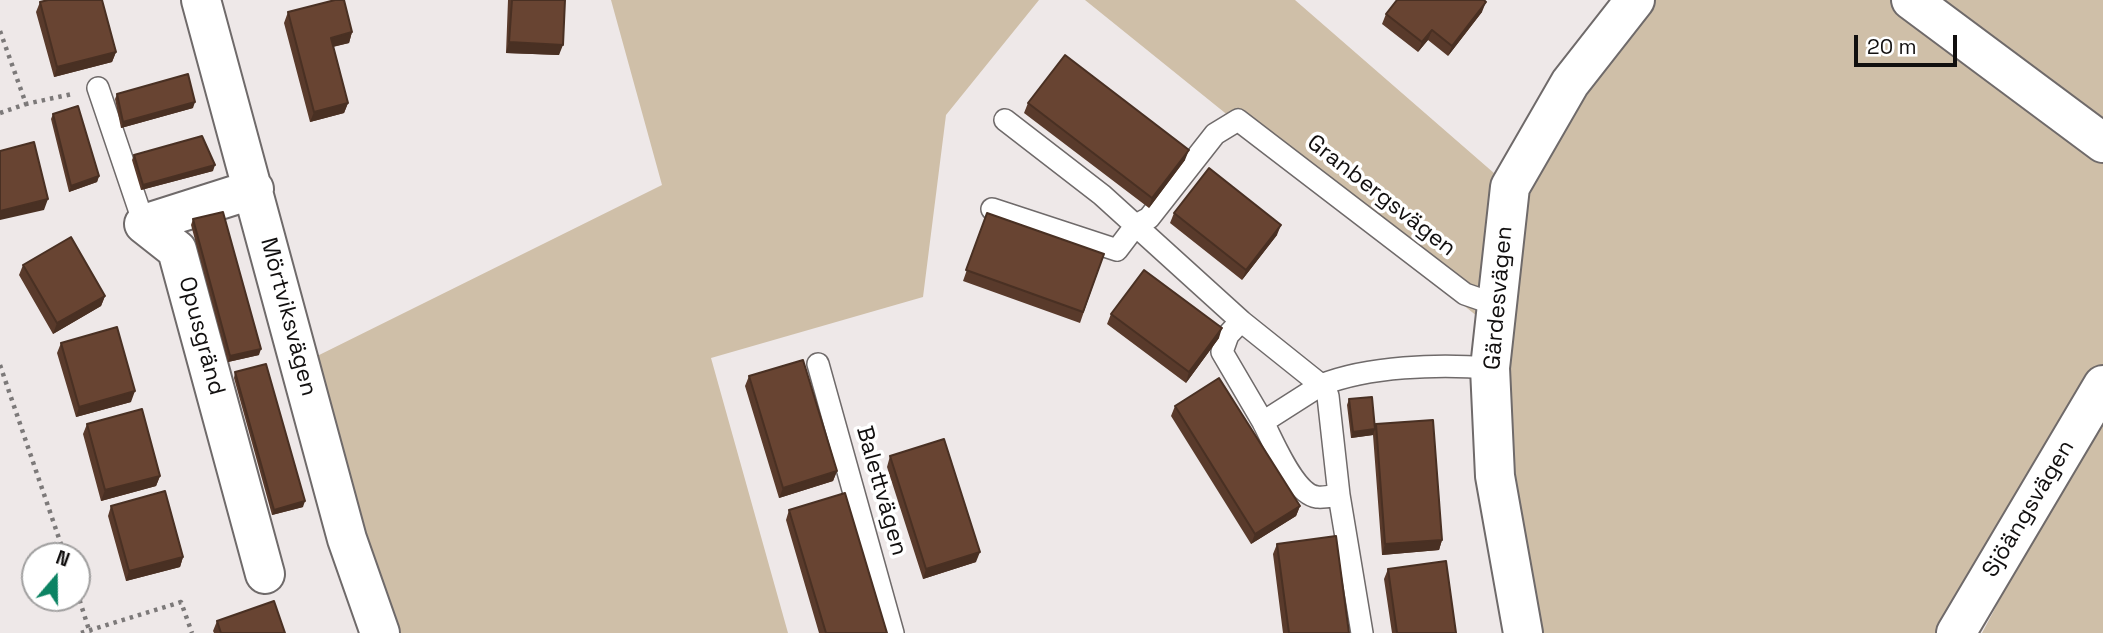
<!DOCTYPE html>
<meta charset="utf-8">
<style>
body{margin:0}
#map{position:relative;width:2103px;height:633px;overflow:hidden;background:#eee8e8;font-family:"Space Grotesk",sans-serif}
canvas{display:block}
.north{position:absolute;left:21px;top:542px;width:70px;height:70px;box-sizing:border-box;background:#fff;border:2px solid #a09f9f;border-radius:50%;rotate:20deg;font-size:19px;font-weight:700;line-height:28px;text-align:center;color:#110f0f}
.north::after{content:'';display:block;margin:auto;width:24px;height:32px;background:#0c8363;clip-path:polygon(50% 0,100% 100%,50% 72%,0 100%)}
.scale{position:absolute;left:1854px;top:35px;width:103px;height:32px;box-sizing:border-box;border:4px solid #110f0f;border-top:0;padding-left:9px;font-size:21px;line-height:24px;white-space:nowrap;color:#110f0f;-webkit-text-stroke:5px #fff;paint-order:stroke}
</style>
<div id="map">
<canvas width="2103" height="633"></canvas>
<div class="north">N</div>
<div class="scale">20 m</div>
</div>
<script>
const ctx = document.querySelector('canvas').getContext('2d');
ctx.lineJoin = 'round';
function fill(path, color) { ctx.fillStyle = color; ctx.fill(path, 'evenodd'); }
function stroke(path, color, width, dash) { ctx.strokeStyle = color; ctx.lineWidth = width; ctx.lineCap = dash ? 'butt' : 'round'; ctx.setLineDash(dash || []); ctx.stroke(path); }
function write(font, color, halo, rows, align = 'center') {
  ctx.font = font + ' "Space Grotesk",sans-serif'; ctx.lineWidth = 7; ctx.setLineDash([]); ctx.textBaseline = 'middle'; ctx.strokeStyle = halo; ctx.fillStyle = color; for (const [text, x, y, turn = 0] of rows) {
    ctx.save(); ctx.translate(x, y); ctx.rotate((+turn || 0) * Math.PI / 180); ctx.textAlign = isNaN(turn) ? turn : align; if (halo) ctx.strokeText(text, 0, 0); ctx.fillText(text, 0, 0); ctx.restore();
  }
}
fill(new Path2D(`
 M 611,0 L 1039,0 L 946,115 L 923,297 L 711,358 L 788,633 L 380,633 L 301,364 L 662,185 Z
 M 1085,0 L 1295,0 L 1510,187 L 1635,0 L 2103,0 L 2103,385 L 1956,633 L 1522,633 L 1493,329 Z
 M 2103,406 L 2103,633 L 1982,633 Z`), '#cfbfa8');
const lane = new Path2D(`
 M 98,88 L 144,224
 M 1005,120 L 1102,195 L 1241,321
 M 992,209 L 1117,250 L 1136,225 L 1149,218 L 1215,134 L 1238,120 L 1465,294 L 1497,305
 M 818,364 L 893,633
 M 1263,422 L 1222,352 L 1228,335 L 1241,321 L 1321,385 L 1263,422 C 1273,441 1294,494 1317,497 C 1323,498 1332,496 1339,495
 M 1362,633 L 1339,495 L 1328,396 L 1321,385 C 1369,366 1438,364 1490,368`);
const street = new Path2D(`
 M 201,0 L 347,539 L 380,633
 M 1911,0 L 2103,143
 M 254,189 L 144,224 L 177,250 L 265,574
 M 1523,633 L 1495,476 L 1490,368 L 1510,187 L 1570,83 L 1635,0
 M 1956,633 L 2103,385`);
stroke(lane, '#6f6a6a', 24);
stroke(street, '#6f6a6a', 42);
stroke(new Path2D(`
 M 0,31 L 26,104 L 72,94
 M 0,113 L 26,104
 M 0,365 L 65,556
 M 77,592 L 90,633
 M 81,633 L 181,602 L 192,633`), '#7c7979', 4.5, [3.5, 5]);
stroke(lane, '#fff', 21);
stroke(street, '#fff', 38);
fill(new Path2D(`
 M 508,0 L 565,0 L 559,55 L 506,53 Z
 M 40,2 L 116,52 L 112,62 L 54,77 L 36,12 Z
 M 288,12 L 352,32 L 349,43 L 333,47 L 348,103 L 344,113 L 310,122 L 284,23 Z
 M 1482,12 L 1448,56 L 1428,40 L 1418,52 L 1382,24 L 1386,14 Z
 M 117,94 L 193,108 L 121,128 L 115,99 Z
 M 1028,103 L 1185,160 L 1149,208 L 1024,113 Z
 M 53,114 L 99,176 L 97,182 L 69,192 L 51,119 Z
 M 134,155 L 213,171 L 141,190 L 132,160 Z
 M 987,213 L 1104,254 L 1080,323 L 963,281 Z
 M 1174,213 L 1277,235 L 1242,280 L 1170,223 Z
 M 193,219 L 259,355 L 228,362 L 191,225 Z
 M 23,265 L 105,296 L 101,306 L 53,334 L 19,275 Z
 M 1111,314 L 1219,338 L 1186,383 L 1107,324 Z
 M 61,343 L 131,402 L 76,417 L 57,353 Z
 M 235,372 L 303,507 L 272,515 L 234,378 Z
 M 749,376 L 837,471 L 833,481 L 779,498 L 745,386 Z
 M 1349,399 L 1375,429 L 1376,424 L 1442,540 L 1439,550 L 1382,555 L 1373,435 L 1351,438 L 1347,405 Z
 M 1175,406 L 1300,506 L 1296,516 L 1251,544 L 1171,416 Z
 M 87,424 L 160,476 L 156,486 L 101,501 L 83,434 Z
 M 890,456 L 976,562 L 923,579 L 887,467 Z
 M 111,506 L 183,557 L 180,567 L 126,581 L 108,516 Z
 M 789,510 L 887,633 L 819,633 L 786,520 Z
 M 1277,544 L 1349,633 L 1283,633 L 1273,554 Z
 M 1388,569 L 1456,633 L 1392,633 L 1384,579 Z
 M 217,621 L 285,633 L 214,633 L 213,631 Z`), '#593a2b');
fill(new Path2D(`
 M 1486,2 L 1482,12 L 1448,56 L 1452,46 Z
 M 1432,30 L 1428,40 L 1418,52 L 1422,42 Z
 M 352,32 L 349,43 L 327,48 L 331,38 Z
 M 509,42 L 563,45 L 559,55 L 506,53 Z
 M 116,52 L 112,62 L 54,77 L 57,67 Z
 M 195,102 L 193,108 L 121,128 L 123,122 Z
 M 348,103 L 344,113 L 310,122 L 314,112 Z
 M 1189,150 L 1185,160 L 1149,208 L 1152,198 Z
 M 215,165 L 213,171 L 141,190 L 143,185 Z
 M 99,176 L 97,182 L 69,192 L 71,186 Z
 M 48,199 L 44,210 L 0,220 L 0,211 Z
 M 1281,225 L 1277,235 L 1242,280 L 1246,270 Z
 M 105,296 L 101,306 L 53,334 L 57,323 Z
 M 1222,328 L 1219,338 L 1186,383 L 1189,372 Z
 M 261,349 L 259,355 L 228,362 L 230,356 Z
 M 135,391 L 131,402 L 76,417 L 79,407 Z
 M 1375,429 L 1373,435 L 1351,438 L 1353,432 Z
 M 837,471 L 833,481 L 779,498 L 783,488 Z
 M 160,476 L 156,486 L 101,501 L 105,490 Z
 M 305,501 L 303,507 L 272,515 L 274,510 Z
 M 1300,506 L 1296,516 L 1251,544 L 1255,534 Z
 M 1442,540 L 1439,550 L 1382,555 L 1385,544 Z
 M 980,552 L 976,562 L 923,579 L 926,569 Z
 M 183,557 L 180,567 L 126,581 L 129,571 Z`), '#493023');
const building = new Path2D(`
 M 48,0 L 102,0 L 116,52 L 57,67 L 40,2 Z
 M 335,0 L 344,0 L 352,32 L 331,38 L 348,103 L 314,112 L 288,12 Z
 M 512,0 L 565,0 L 563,45 L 509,42 Z
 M 1397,0 L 1484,0 L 1486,2 L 1452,46 L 1432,30 L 1422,42 L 1386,14 Z
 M 1065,55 L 1189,150 L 1152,198 L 1028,103 Z
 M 188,74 L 195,102 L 123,122 L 117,94 Z
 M 78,106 L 99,176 L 71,186 L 53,114 Z
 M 202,136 L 215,165 L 143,185 L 134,155 Z
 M 34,142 L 48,199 L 0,211 L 0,151 Z
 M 1209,168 L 1281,225 L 1246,270 L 1174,213 Z
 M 223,212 L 261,349 L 230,356 L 193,219 Z
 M 987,213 L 1104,254 L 1083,312 L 966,270 Z
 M 71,237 L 105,296 L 57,323 L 23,265 Z
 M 1144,270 L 1222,328 L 1189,372 L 1111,314 Z
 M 117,327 L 135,391 L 79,407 L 61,343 Z
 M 803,360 L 837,471 L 783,488 L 749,376 Z
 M 266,364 L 305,501 L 274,510 L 235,372 Z
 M 1219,378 L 1300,506 L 1255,534 L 1175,406 Z
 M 1372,397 L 1375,429 L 1353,432 L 1349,399 Z
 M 142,409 L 160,476 L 105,490 L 87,424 Z
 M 1433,420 L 1442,540 L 1385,544 L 1376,424 Z
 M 944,439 L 980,552 L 926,569 L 890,456 Z
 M 165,491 L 183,557 L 129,571 L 111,506 Z
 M 845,493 L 887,633 L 826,633 L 789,510 Z
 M 1336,536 L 1349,633 L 1289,633 L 1277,544 Z
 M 1446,561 L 1456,633 L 1397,633 L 1388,569 Z
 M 274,601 L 285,633 L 221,633 L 217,621 Z`);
fill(building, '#684432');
stroke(building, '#493023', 2);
write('23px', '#110f0f', '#fff', [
 ["Granbergsvägen",1381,196,38],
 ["Gärdesvägen",1499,298,-85],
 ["Mörtviksvägen",288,317,75],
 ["Opusgränd",201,336,75],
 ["Balettvägen",881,491,74],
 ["Sjöängsvägen",2029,509,-59]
]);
</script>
